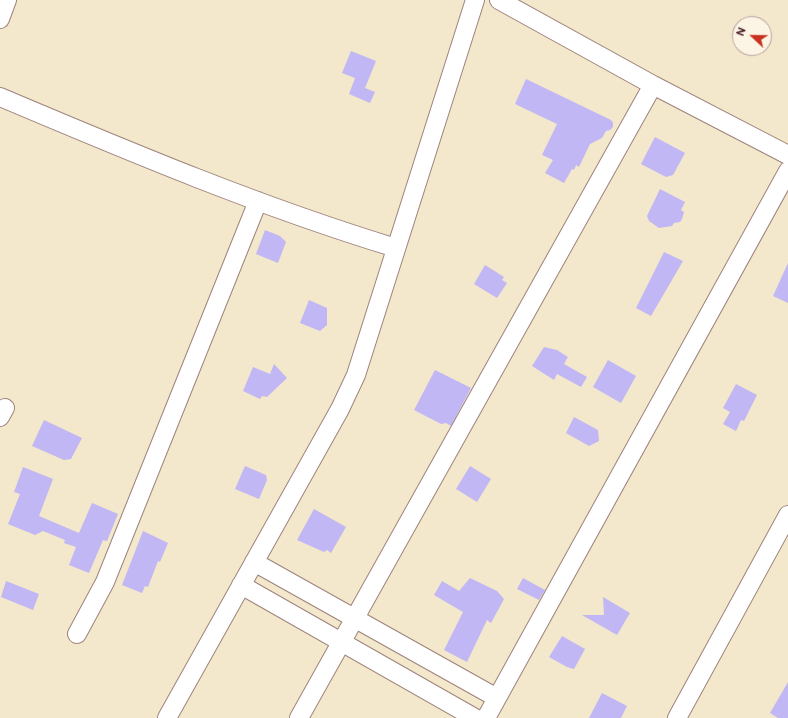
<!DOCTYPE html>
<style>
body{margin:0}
#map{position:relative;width:788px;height:718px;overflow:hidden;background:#f3e7cc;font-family:"Balsamiq Sans",sans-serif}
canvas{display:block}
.north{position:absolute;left:732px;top:16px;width:40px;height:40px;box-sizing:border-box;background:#fcf5e5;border:1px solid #b59f9b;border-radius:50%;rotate:292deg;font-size:11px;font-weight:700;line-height:16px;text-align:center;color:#4a1f2b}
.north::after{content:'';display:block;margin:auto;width:14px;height:18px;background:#c8321e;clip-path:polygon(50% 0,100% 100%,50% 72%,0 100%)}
</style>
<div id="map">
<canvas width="788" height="718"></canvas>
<div class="north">N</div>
</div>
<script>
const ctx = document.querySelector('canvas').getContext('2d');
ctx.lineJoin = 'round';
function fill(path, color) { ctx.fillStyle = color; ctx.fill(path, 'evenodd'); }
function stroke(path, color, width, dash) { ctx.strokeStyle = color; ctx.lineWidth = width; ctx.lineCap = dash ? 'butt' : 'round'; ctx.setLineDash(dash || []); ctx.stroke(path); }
fill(new Path2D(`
 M 351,51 L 376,61 L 365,88 L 375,92 L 370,103 L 349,94 L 355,78 L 342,73 Z
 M 526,79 L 611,120 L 613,123 L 613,127 L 610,130 L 606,131 L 602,138 L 590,144 L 579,167 L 576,165 L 574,170 L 572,169 L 564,183 L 545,173 L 553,160 L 542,155 L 557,124 L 515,104 Z
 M 655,137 L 685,153 L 673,175 L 666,177 L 641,164 Z
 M 660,189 L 685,202 L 681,210 L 684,212 L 682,219 L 680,222 L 674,223 L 672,226 L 659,228 L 649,221 L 647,216 Z
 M 265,230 L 280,236 L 286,242 L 278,263 L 256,254 Z
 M 664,252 L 683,261 L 651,316 L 636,308 Z
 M 788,263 L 788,303 L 773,296 Z
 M 485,265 L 504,277 L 502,280 L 507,283 L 497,298 L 474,284 Z
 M 309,300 L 327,308 L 327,325 L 320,331 L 300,323 Z
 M 544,347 L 557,350 L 568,357 L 564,364 L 587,377 L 581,387 L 557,374 L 554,380 L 532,366 Z
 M 608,360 L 636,376 L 621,403 L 593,387 Z
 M 274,364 L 287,378 L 267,397 L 262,396 L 260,399 L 243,391 L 253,367 L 270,374 Z
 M 435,370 L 471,388 L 451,426 L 446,423 L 441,424 L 414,410 Z
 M 736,384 L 757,395 L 744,421 L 741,420 L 736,431 L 723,424 L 730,412 L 723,408 Z
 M 574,417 L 598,430 L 599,441 L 589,446 L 566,433 Z
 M 44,420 L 82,438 L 71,459 L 64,460 L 32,446 Z
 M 245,466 L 266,475 L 267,480 L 259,499 L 235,489 Z
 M 470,466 L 491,479 L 477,502 L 456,489 Z
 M 23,467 L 53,479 L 39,516 L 79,533 L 92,503 L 118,514 L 107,541 L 103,540 L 89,573 L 69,565 L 76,547 L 64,543 L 65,540 L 43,531 L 35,535 L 8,524 L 20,494 L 14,492 Z
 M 314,509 L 346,527 L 331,553 L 327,550 L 324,552 L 297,540 Z
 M 143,531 L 168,543 L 160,562 L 158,561 L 148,587 L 145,586 L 142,593 L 122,585 Z
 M 470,578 L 497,591 L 504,599 L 491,623 L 487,620 L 467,662 L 444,650 L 463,612 L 434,595 L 442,581 L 459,591 Z
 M 523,578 L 545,590 L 539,600 L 517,589 Z
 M 6,581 L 39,594 L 33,610 L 1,597 Z
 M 603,597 L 630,613 L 617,635 L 582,615 L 604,615 Z
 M 562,636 L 585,649 L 574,669 L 567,667 L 549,657 Z
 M 788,682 L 788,718 L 778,718 L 770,713 Z
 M 602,693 L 627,706 L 621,718 L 589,718 Z`), '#c0b7f4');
const street = new Path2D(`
 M 499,0 L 653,85 L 788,155
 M 0,19 L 7,0
 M 0,97 C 130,152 261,207 396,248
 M 0,417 L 5,408
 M 254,562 L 497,698
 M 241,585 L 475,718
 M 77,634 L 105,582 L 258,201
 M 167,718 L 340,409 L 356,375 L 475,0
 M 299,718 L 653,85
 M 486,718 L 788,171
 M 677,718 L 788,515`);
stroke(street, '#9e837c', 20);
stroke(street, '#fff', 18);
</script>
